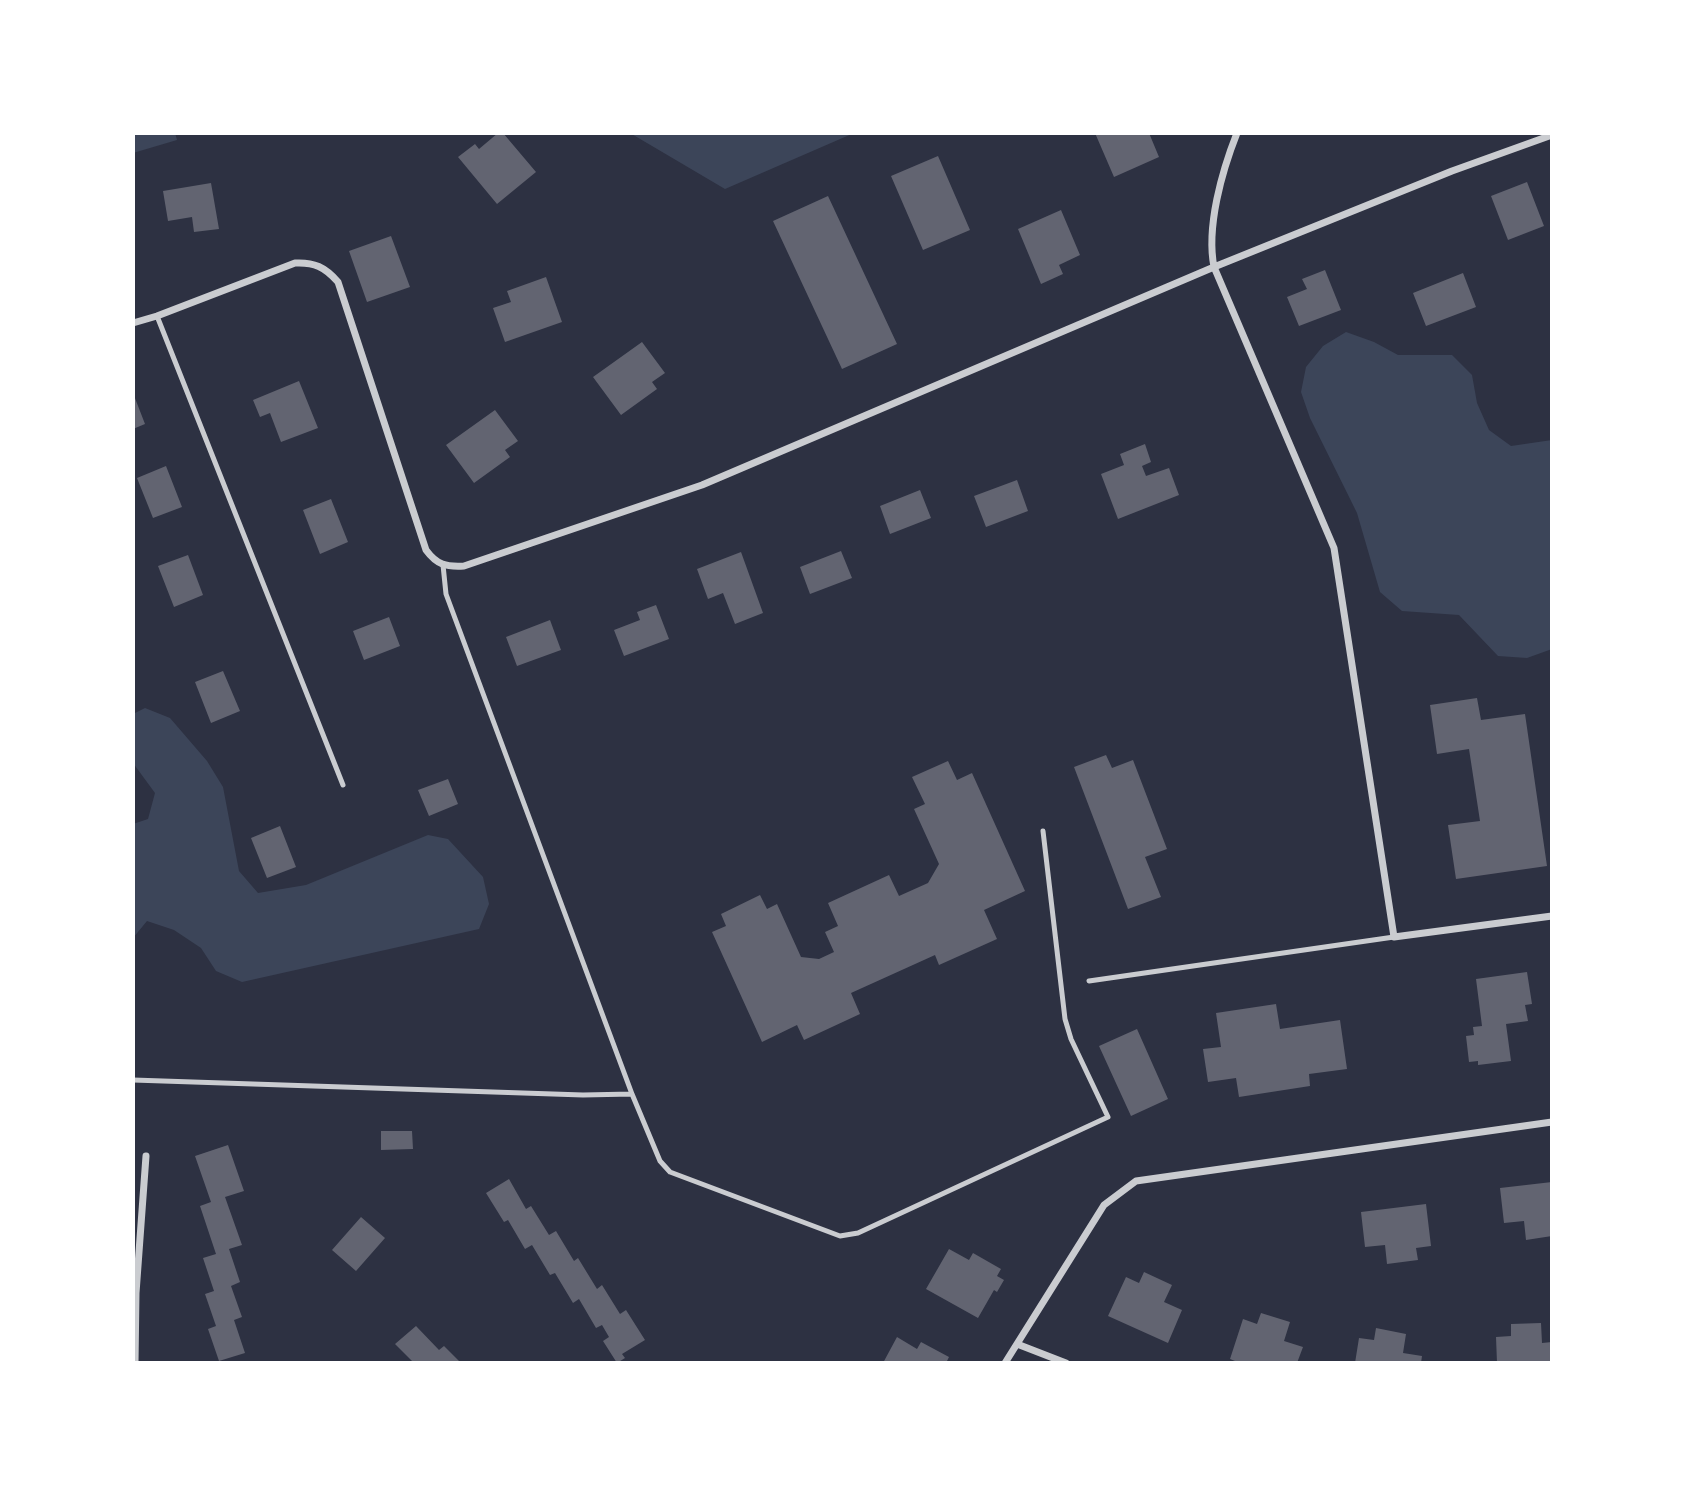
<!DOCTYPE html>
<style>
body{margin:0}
#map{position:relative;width:1685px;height:1496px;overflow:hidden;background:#2d3142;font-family:"Fira Sans Condensed",sans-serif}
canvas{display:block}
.frame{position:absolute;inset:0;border:135px solid #fff;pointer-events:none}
</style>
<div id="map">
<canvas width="1685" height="1496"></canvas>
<div class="frame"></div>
</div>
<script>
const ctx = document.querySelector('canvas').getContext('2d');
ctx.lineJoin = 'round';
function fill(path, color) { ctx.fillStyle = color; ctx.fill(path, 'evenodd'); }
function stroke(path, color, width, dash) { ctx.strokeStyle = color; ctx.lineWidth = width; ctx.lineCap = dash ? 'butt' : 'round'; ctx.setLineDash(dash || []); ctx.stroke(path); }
fill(new Path2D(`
 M 133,133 L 175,133 L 177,140 L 133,153 Z
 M 630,133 L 854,133 L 725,189 Z
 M 1346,332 L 1374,342 L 1398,355 L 1452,355 L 1472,375 L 1477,403 L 1489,430 L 1511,446 L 1552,440 L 1552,649 L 1527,658 L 1498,656 L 1459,615 L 1402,611 L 1380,592 L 1357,513 L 1310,418 L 1301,392 L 1306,367 L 1323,346 Z
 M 145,708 L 170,718 L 207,761 L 223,787 L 239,871 L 258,893 L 306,885 L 428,835 L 448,839 L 483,877 L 489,904 L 479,929 L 242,982 L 216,971 L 201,948 L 174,930 L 147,921 L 133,938 L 133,824 L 148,819 L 155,793 L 133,763 L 133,714 Z`), '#3c4559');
fill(new Path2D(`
 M 498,133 L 503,133 L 536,172 L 497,204 L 458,157 L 475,144 L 479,149 Z
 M 1095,133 L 1149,133 L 1159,157 L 1114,177 Z
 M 938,156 L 970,230 L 923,250 L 891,176 Z
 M 1527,182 L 1544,226 L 1508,240 L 1491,196 Z
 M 211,183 L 219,229 L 194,232 L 192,217 L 168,221 L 163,191 Z
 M 828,196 L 897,344 L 842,369 L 773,221 Z
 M 1061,210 L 1080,255 L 1059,265 L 1063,274 L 1041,284 L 1018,229 Z
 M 391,236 L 410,287 L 367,302 L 349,251 Z
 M 1325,270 L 1341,310 L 1299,326 L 1287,297 L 1307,289 L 1302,279 Z
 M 1463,273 L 1476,307 L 1426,326 L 1413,293 Z
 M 546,277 L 562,322 L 505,342 L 493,308 L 511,302 L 507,291 Z
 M 642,342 L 665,373 L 652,382 L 657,389 L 621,415 L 593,377 Z
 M 299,381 L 318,428 L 281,442 L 270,413 L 260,417 L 253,400 Z
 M 133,393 L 145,424 L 133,429 Z
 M 495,410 L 518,441 L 505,450 L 510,457 L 474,483 L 446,445 Z
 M 1145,444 L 1151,462 L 1142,466 L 1146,476 L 1169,468 L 1179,495 L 1118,519 L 1101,474 L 1124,465 L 1120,454 Z
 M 166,466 L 182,507 L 153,518 L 137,478 Z
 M 1017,480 L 1028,511 L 986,527 L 974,496 Z
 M 920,490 L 931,518 L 890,534 L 880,506 Z
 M 331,499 L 348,542 L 320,554 L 303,510 Z
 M 841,551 L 852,578 L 810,594 L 800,567 Z
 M 741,552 L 763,613 L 735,624 L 723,593 L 708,599 L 697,569 Z
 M 188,555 L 203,595 L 174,607 L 158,566 Z
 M 656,605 L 669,639 L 624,656 L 614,630 L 640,620 L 637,612 Z
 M 389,617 L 400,646 L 364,660 L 353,631 Z
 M 550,620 L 561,650 L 517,666 L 506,637 Z
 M 223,671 L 240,711 L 211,723 L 195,682 Z
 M 1477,698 L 1481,720 L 1525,714 L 1547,866 L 1456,879 L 1448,825 L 1480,821 L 1469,749 L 1437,754 L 1430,705 Z
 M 1106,755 L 1112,768 L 1133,760 L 1167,849 L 1145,857 L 1161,897 L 1128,909 L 1074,767 Z
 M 948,761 L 957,780 L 972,773 L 1025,891 L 984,910 L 997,939 L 939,965 L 935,955 L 851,993 L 860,1014 L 804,1040 L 797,1025 L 762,1042 L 712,932 L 726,926 L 721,914 L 760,895 L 767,909 L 777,904 L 801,957 L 819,959 L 834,952 L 825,932 L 838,926 L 828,903 L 889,875 L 899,896 L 928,883 L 939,864 L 914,809 L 925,804 L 912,777 Z
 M 448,779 L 458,804 L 429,816 L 418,790 Z
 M 280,826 L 296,867 L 267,878 L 251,838 Z
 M 1527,972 L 1532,1004 L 1525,1005 L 1528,1021 L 1506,1024 L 1511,1061 L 1478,1065 L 1478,1061 L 1469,1062 L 1466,1036 L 1474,1035 L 1473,1027 L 1482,1026 L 1476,979 Z
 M 1276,1004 L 1280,1029 L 1340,1020 L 1347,1069 L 1309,1074 L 1310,1086 L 1239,1097 L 1236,1078 L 1208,1082 L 1203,1049 L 1221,1047 L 1216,1013 Z
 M 1137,1029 L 1168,1099 L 1131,1116 L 1099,1046 Z
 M 381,1131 L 412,1131 L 413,1149 L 381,1150 Z
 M 228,1145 L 244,1191 L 225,1197 L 242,1245 L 229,1249 L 240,1282 L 231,1286 L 242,1317 L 234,1320 L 245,1353 L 219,1361 L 208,1329 L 216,1326 L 205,1294 L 214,1291 L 203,1258 L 216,1254 L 200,1206 L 211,1202 L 195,1156 Z
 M 509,1179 L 526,1209 L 531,1206 L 549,1235 L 556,1231 L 574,1261 L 578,1258 L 597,1289 L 602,1285 L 620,1314 L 626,1310 L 645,1340 L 622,1354 L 625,1358 L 617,1363 L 603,1341 L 609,1337 L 602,1325 L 596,1328 L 579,1299 L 573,1303 L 555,1273 L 550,1275 L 532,1245 L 525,1249 L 508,1220 L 504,1222 L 486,1193 Z
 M 1552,1182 L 1552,1236 L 1526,1240 L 1524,1221 L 1504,1223 L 1500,1188 Z
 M 1426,1204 L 1431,1246 L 1416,1248 L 1418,1260 L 1387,1264 L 1385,1245 L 1365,1247 L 1361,1212 Z
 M 361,1217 L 385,1238 L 356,1271 L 332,1250 Z
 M 949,1249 L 969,1260 L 973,1253 L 1001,1269 L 997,1276 L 1004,1280 L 997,1292 L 994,1290 L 978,1318 L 926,1289 Z
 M 1144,1272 L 1172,1285 L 1164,1302 L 1182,1310 L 1168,1343 L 1108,1316 L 1126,1277 L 1139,1283 Z
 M 1261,1313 L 1290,1322 L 1284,1341 L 1303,1347 L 1297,1363 L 1240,1363 L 1230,1359 L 1243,1319 L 1257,1324 Z
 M 1541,1323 L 1542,1343 L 1552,1342 L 1552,1363 L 1497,1363 L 1496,1337 L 1511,1336 L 1511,1324 Z
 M 416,1326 L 439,1350 L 444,1346 L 461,1363 L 414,1363 L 395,1344 Z
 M 1376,1328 L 1406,1334 L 1403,1353 L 1422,1356 L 1421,1363 L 1355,1363 L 1359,1338 L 1374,1340 Z
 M 897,1337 L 917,1349 L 921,1342 L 949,1357 L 946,1363 L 883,1363 Z`), '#626471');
stroke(new Path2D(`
 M 157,316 L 343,785
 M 443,565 L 446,594 L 632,1094
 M 1089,981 L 1394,937
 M 133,1080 L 583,1095 L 632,1094 L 660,1161 L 670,1172 L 840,1236 L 858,1233 L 1108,1117 L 1071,1039 L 1065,1019 L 1043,831`), '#caccd0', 5);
stroke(new Path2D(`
 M 1237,133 C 1222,171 1206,227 1214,267 L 1334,548 L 1394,937 L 1552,916
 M 133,323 L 157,316 L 295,263 C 314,262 325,267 338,282 L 426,550 C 437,565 446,567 464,566 L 702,485 L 1214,267 L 1452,171 L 1552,135
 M 1017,1344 L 1066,1363
 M 135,1363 L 136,1293 L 146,1156
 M 1005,1363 L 1104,1205 L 1136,1181 L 1552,1122`), '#caccd0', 7);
</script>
